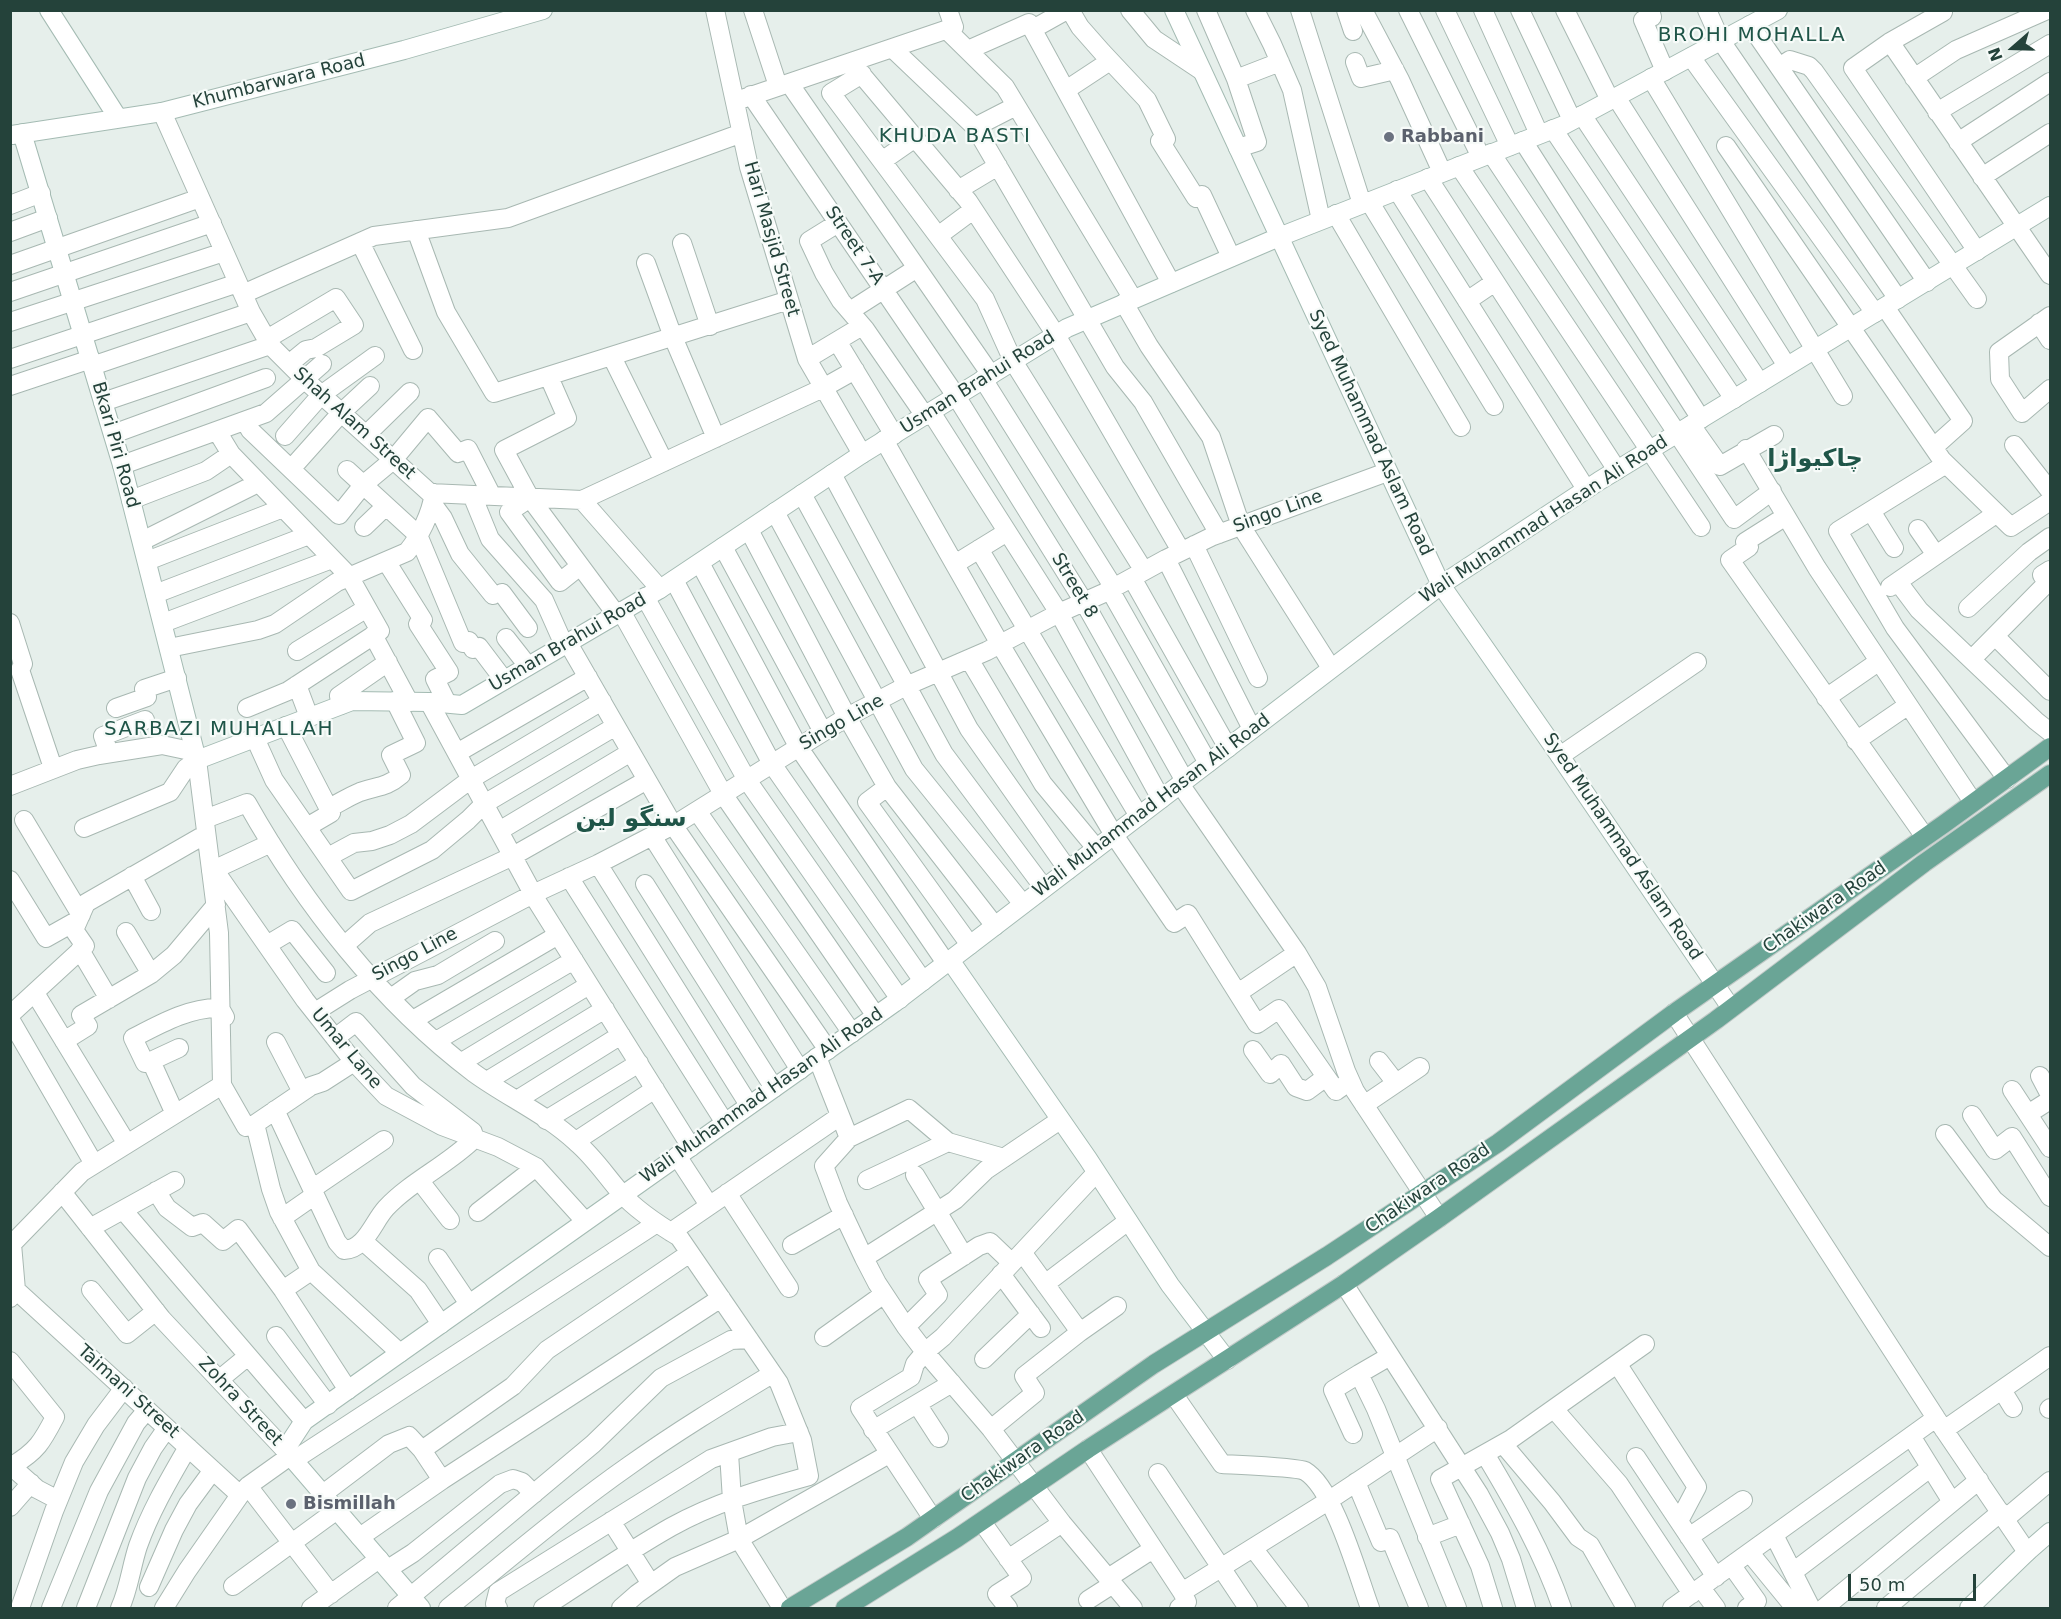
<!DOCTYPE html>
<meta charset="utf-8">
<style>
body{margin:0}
#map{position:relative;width:2061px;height:1619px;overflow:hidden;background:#e6efeb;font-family:"DejaVu Sans",sans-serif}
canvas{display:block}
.frame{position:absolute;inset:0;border:12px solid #24423a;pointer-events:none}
.north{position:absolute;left:1983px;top:18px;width:60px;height:60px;-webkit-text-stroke:4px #f7fbf9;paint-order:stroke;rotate:250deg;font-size:16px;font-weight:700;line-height:24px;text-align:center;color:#24423a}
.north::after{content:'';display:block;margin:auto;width:21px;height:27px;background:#24423a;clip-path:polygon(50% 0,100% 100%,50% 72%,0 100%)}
.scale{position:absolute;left:1848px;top:1574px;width:128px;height:27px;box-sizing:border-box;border:3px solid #24423a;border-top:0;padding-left:8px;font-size:18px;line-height:21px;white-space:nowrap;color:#24423a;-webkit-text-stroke:4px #f7fbf9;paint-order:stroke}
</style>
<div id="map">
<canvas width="2061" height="1619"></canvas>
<div class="frame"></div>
<div class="north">N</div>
<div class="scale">50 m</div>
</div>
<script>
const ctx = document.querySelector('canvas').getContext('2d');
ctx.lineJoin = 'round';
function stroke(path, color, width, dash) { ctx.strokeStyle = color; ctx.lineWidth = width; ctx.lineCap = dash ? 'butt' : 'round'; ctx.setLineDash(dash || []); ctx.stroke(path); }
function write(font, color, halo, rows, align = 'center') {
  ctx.font = font + ' "DejaVu Sans","Noto Sans Arabic",sans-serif'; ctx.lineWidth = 4.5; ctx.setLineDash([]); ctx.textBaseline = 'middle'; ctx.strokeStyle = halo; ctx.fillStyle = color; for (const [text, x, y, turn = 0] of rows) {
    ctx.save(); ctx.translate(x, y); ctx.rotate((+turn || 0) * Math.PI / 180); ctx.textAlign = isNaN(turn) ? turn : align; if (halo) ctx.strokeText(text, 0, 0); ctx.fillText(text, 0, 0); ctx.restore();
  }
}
const street = new Path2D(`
 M 715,10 L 749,167 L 807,359 L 862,454
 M 753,10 L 778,86
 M 1070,10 L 1080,27 L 1102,52 L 1147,100 L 1166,139 L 1160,141 L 1196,198 L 1202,195 L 1231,257
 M 1130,10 L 1154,39 L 1202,71
 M 1206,10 L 1236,79 L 1257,142 L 1238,148
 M 1255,10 L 1272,44 L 1292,90 L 1321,220
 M 1300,10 L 1362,204
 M 1346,10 L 1353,31
 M 1363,10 L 1400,80 L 1442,172
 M 1408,10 L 1481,157
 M 1445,10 L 1510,146
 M 1483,10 L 1539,134
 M 1520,10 L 1572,120
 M 1565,10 L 1610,100
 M 1650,10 L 1652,17 L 1643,20 L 1665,71
 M 1707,10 L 1721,41 L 1898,299
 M 1943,12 L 1890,42 L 1853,68 L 1977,251
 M 1750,25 L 1927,282
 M 1033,29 L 1067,10
 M 947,30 L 1005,87 L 1133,299
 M 1890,42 L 2050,275
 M 892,48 L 975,127 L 1115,367 L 1143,402 L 1219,534
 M 968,50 L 1029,23 L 1171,283
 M 1691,57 L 1875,313
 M 851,62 L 968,201 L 1056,335 L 1181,551
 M 1355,62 L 1361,78 L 1395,70
 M 1779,67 L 1790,60 L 1809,66 L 1814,71 L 1977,299
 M 862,74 L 831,93 L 985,299 L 1013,361 L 1144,571
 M 1651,78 L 1843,396
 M 1914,78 L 1956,50 L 2047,10
 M 1236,79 L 1280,62
 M 789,83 L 991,375
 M 1066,90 L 1110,61
 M 751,95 L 956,396 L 1084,602 L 1185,781
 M 1616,97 L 1787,366
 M 742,99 L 954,27 L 948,10
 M 162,112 L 251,312 L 270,345 L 304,379 L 430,493 L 582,500 L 660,589
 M 1937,112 L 2050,44
 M 1582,115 L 1760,383
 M 975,127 L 1016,106
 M 1553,129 L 1734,399
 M 1523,141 L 1701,419
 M 1958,142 L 2050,82
 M 1726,146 L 1942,460 L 2011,527 L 2050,501
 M 1491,153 L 1734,519 L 1772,491
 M 882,161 L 915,138
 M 1459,166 L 1701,527
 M 1982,177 L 2050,133
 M 1428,178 L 1617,470
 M 958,190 L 998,166
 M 1397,190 L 1586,489
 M 1369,201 L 1494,406
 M 10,205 L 41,193
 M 1336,214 L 1461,427
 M 838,223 L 809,241 L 824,273 L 841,301 L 865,329 L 925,416
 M 416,230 L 446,312 L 494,393 L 789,300
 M 10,232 L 48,218
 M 938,236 L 973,210
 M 360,242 L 413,350
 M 682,243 L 710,326
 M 646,263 L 673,337 L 716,438
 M 10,265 L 200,198
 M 10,292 L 212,223
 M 243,294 L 374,236 L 508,218 L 742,133
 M 1467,301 L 1495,282
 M 1124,303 L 1149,346 L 1211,437 L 1241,526 L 1331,668
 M 1885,307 L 1963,421 L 1934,447
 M 850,311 L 917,268
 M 2050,316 L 1999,352 L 2000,379 L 2022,413 L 2050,389
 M 10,322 L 224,252
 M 2039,323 L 2050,340
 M 267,339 L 336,298 L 354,325 L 316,348 L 306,350 L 289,364
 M 837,341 L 894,435
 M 612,357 L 664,462
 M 10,359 L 238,283
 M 807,359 L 862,326
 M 92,366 L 251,312
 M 549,377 L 567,418 L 504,450 L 530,498 L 616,614
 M 983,379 L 1114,588
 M 10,386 L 91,359
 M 103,402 L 270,345
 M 931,412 L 1059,613 L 1161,799
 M 245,421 L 250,430 L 339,515 L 363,485 L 393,460 L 428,418 L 458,453 L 468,449 L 492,496
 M 1691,425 L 1720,466 L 1774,435
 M 217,431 L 231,454 L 349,576 L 380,631 L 288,691 L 247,708
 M 113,434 L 266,378
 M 366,435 L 410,392
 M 285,436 L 321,395 L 375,356
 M 884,440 L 1000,644 L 1114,835 L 1174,923 L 1188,914 L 1257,1024 L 1279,1009 L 1336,1091 L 1350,1081
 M 2014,445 L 2050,491
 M 1746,449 L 1817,568 L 1973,802
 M 1946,464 L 1838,531 L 1895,628 L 2007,779
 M 122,465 L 266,413 L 322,364
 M 291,469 L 341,413 L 370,386
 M 347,470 L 418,535 L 463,643 L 469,641 L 473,649 L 479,647 L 504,680
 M 832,474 L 969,729 L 1068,870
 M 802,494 L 944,754 L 1044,888
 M 472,495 L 490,539 L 544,600 L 564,645
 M 530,498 L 509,512 L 560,582 L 580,566
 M 131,500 L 206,471 L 231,454
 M 582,500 L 823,388 L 855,370
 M 432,503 L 443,518 L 460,554 L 493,595
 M 1871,511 L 1894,548
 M 775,512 L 914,769 L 1023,904
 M 1786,516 L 1745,542 L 1749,547 L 1730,560 L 1925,837
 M 364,527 L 386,506
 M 1918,529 L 1936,555
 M 749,530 L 847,717 L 887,787 L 995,926
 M 142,541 L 258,483
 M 1194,545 L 1258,678
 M 723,547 L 823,732
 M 979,549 L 1139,816
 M 1166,559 L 1252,729
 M 147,561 L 283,508
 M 386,561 L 423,620 L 418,624 L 449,672 L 435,679 L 447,703
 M 700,563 L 799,748 L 946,963
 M 955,564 L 1007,532
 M 1132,578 L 1228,748
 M 674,580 L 772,764 L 923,981
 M 1898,582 L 1919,610 L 2036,721 L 2050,732
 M 1890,587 L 1997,513
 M 1110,590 L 1208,763
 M 502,593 L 528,628
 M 155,594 L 309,535
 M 645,597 L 747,780 L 900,999
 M 1968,608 L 2029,552 L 2050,537
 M 621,611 L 723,794 L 876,1016
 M 10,623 L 23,664 L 20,670 L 53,768
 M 163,623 L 332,559
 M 373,635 L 409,702
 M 1995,636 L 2050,691
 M 506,638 L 528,666
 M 568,643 L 673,825 L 828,1050
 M 169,648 L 258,630 L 275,624 L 337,582 L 407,552 C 420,536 431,514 434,493
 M 297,651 L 367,608
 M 969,659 L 1043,784 L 1096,848
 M 1972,659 L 2047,583 L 2042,575 L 2050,570
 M 297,685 L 309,717
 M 1826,698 L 1878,662
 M 429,702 L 538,903 L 691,1147
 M 341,705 L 339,696 L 388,662
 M 116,708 L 147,697 L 144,689 L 177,678
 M 286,726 L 331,813 L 307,827
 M 255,738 L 274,780 L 351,891 L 432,850 L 468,820 L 484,804 L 616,726
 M 1856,741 L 1907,706
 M 109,753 L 103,736 L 145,720
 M 457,753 L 588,677
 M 1560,756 L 1697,662
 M 1180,784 L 1297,953 L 1317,987 L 1346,1071 L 1355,1091 L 1439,1218
 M 10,786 L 77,760 L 99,755 L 162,745 L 195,752
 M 887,787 L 867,802 L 970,945
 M 329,808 C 339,803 350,796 360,792 C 377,786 386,788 401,775 L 391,755 L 416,743 L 395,701
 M 697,811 L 852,1033
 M 205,819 L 247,803 C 304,904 381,1003 474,1073 C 507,1097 546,1114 576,1142 C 594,1157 606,1176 621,1193 C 637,1211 659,1225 679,1237 L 779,1383 L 802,1440 L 809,1476 C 762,1489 714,1503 671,1527 C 627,1552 585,1581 543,1608
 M 24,820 L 81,915
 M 499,831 L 631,752
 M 652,836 L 800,1070
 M 328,857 L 354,843 L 372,841 L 390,835 L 411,824 L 471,779 L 602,701
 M 598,864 L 749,1105
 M 213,868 L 305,1000 L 354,1062 L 386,1096 L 442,1126 L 498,1147 L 536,1167 L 585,1221
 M 211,871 L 271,843
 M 132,876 L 151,911
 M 569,877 L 725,1123
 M 10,880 L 46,938 L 78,920
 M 645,884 L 774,1088
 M 126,932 L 151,974
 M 267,945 L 292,930 L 326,973
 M 345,945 L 370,923 L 513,856 L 647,780
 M 80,950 L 109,999
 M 35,993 L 127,1144
 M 1238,993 L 1297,953
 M 391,998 L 415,981 L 438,975 L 495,941
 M 315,1012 L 350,990 L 533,894 L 598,864 L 679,822 L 847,717 L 906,686 L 987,651 L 1059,613 L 1104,593 L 1166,559 L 1213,536 L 1387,472
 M 1674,1013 L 1936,1418 L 2027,1552
 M 10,1015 L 85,946 L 74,930 L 86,903 L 206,834
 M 10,1019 L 94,1164
 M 413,1020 L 558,935
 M 335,1038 L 356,1022 L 413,1086 L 473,1132
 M 64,1041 L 88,1026 L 81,1015 L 151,974 L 174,955 L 216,905
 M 436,1041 L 574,960
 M 276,1042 L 302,1092
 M 1253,1050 L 1270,1074 L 1281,1064 L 1296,1087 L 1307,1091 L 1326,1077
 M 817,1057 L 849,1138 L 824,1166 L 838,1203 L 864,1258 L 877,1283 L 906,1327 L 925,1352 L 991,1429 L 1062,1523 L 1133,1608
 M 151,1061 L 179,1048
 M 1379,1061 L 1396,1083
 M 462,1062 L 589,985
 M 2040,1076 L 2050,1095
 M 487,1081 L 605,1009
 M 222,1085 L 246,1127 L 255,1124 L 311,1086 L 323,1082 L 354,1062
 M 2012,1090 L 2050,1148
 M 517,1100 L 621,1035
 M 1364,1105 L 1420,1067
 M 275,1110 L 337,1242 L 344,1250 C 366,1249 373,1222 386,1208 C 411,1181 448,1165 475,1138
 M 175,1114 L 151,1061 L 145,1063 L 133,1038 C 160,1024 190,1007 220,1008 L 225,1017
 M 2028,1114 L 2050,1100
 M 1972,1115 L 1995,1150 L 2012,1137 L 2050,1197
 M 546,1120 L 639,1063
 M 255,1124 L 271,1189 L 279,1212 L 311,1271 L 400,1353
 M 1945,1134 L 1994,1200 L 2050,1247
 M 849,1138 L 909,1109 L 948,1142 L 1004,1158
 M 576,1141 L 655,1089
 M 677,1156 L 709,1205
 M 915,1175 L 964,1256
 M 867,1180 L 948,1142
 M 420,1181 L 450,1220
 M 312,1189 L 384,1140
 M 156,1191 L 167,1208 L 192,1227 L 203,1223 L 223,1241 L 238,1229 L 283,1290 L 348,1390
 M 62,1192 L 162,1319 L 285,1450
 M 727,1193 L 789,1288
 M 123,1210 L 304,1421
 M 478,1212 L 536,1167
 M 282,1218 L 315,1195
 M 90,1228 L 175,1181
 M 671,1232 L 840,1116
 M 363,1241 L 418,1290 L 441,1324
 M 792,1245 L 844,1215
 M 1022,1252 L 1080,1332
 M 438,1258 L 469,1304
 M 864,1258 L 955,1200 L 986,1170 L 1060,1120
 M 1001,1274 L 1041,1328
 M 1045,1284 L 1128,1221
 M 1344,1284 L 1479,1494 L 1500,1533 L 1511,1559 L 1526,1608
 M 16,1290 L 240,1495
 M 91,1290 L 127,1334 L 156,1311
 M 283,1290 L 311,1271
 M 10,1298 L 16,1290 L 12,1244 L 82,1172 L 222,1085 L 219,933 L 197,760 L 186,768 L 170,792 L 84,828
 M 906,1327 L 938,1295 L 928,1279 L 979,1246 L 990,1242 L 1012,1263
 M 276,1336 L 328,1405
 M 824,1337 L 884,1294
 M 1390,1356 L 1359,1374 L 1376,1409 L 1457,1608
 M 984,1359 L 1031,1314
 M 10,1361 L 55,1417 C 42,1442 37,1451 12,1466
 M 1618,1365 L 1697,1487 L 1679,1521
 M 220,1379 L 248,1356
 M 2002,1390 L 2013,1408
 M 1174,1395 L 1222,1464 C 1236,1465 1296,1467 1305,1471 C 1334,1488 1358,1576 1370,1608
 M 917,1404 L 939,1438
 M 1554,1409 L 1619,1484 L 1692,1594
 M 2049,1409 L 2050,1408
 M 991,1429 L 1035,1393 L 1024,1376 L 1080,1332 L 1117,1306
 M 873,1430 L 952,1383
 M 1944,1430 L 2050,1356
 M 1353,1434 L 1333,1390 L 1359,1374
 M 1911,1436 L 1952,1502
 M 1503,1444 L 1552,1502 L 1578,1537 L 1590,1545 L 1626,1608
 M 1088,1449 L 1182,1592 L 1187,1602 L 1179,1608
 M 422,1450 L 513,1386 L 547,1350 L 690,1253
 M 729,1453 L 732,1500 L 739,1539 L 782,1608
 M 1485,1454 C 1515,1504 1543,1553 1562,1608
 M 1636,1457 L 1716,1577
 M 294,1460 L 657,1223
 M 10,1465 L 37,1489 L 58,1500
 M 1158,1473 L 1248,1608
 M 1356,1482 L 1381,1542 L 1390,1538 L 1419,1608
 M 248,1486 L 331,1594
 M 323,1494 L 389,1444 L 409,1436 L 422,1450 L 442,1480
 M 10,1507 L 31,1483
 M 933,1519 L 860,1408 L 911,1377 L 915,1364 L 925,1352 L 943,1337 L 1096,1173
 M 2005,1519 L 2050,1481
 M 611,1521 L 651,1584
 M 982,1522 L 1022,1578 L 997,1594 L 1008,1608
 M 1774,1535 L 1811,1608
 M 360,1537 L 442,1480 L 721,1298
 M 1427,1537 L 1461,1524
 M 1689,1537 L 1743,1500
 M 1253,1548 L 1299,1608
 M 1750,1553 L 1795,1608
 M 1008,1559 L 1062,1523
 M 1732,1566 L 1757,1601 L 1747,1608
 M 388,1569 L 413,1553 L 500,1484 L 513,1479 L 522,1482 L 534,1494
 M 1793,1572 L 1930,1468
 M 1108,1578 L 1153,1549
 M 233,1586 L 337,1510
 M 149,1587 L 174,1530 L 188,1504 L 213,1470
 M 1701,1588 L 1716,1608
 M 1182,1592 L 1328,1501 L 1438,1428
 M 1088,1600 L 1113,1584
 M 20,1608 L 54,1511 L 74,1462 L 96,1425 L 124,1388
 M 51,1608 L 99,1491 L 136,1423 L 147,1410
 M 86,1608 L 137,1478 L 153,1448 L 167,1428
 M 120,1608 C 129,1589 131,1567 138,1546 C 151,1510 169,1480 188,1447
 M 164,1608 L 187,1571 L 240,1495 L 248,1486 L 290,1456
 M 311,1608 L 379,1559
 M 397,1608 L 593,1444 L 661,1378 L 731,1340 L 749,1339
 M 448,1608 C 508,1560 567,1509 630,1465 C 676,1432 724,1403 772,1374
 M 498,1608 L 495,1604 L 498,1592 L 711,1459 L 772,1437 L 799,1432
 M 621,1608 L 637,1594 L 675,1567 L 739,1539 L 889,1454
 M 1493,1608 L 1480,1566 L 1440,1479 L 1511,1439 L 1645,1344
 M 1672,1608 L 1936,1418
 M 1824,1608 L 1979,1480
 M 1886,1608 L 2001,1512`);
const secondary = new Path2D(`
 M 49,10 L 118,118
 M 1174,10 L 1441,585 L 1560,756 L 1731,1008
 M 22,133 L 122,465 L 197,760 L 352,701 L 429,702 L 462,705 L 660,589 L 862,454 L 1067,328 L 1279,237 L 1564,125 L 1778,10
 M 12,135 L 162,112 L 404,50 L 543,10
 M 950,960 L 1088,1159 L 1170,1285 L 1227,1360
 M 421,1608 L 285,1450 L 304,1421 L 894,1003 L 1441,585 L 1599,481 L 2050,206
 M 1969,1608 L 2027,1552 L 2050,1532`);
const primary = new Path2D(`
 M 790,1608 L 907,1537 L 1154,1364 L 1327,1256 L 1498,1143 L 1674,1013 L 1944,824 L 2050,747
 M 845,1608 L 957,1538 L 1088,1449 L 1344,1284 L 1439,1218 L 1716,1020 L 1924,863 L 2050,774`);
stroke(street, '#a8b8b2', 20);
stroke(secondary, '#a4bbb3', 20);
stroke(primary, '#c2cac8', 20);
stroke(street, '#fff', 18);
stroke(secondary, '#fff', 18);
stroke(primary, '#6aa596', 18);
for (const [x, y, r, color] of [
 [1389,137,6,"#6b7280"],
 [291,1504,6,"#6b7280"]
]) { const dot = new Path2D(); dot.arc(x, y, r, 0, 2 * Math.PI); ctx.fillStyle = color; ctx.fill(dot); stroke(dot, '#f7fbf9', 2); }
write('18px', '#24423a', '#f7fbf9', [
 ["Khumbarwara Road",279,82,-14],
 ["Hari Masjid Street",771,239,74],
 ["Street 7-A",854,246,56],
 ["Usman Brahui Road",978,383,-32],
 ["Shah Alam Street",354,424,42],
 ["Syed Muhammad Aslam Road",1370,433,65],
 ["Bkari Piri Road",115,445,74],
 ["Singo Line",1278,512,-20],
 ["Wali Muhammad Hasan Ali Road",1544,520,-33],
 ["Street 8",1074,586,59],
 ["Usman Brahui Road",568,643,-30],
 ["Singo Line",842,723,-30],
 ["Wali Muhammad Hasan Ali Road",1152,806,-37],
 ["Syed Muhammad Aslam Road",1622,847,56],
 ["Chakiwara Road",1825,908,-35],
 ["Singo Line",415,955,-28],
 ["Umar Lane",346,1049,50],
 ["Wali Muhammad Hasan Ali Road",762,1096,-35],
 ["Chakiwara Road",1428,1189,-34],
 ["Taimani Street",128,1392,42],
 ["Zohra Street",240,1402,47],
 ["Chakiwara Road",1023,1457,-35]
]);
write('bold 18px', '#5b616d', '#f7fbf9', [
 ["Rabbani",1401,137],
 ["Bismillah",303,1504]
], 'left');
ctx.letterSpacing = '1.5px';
write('20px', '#1f5548', '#f7fbf9', [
 ["BROHI MOHALLA",1752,36],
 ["KHUDA BASTI",955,137],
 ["SARBAZI MUHALLAH",219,730]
]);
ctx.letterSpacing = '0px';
write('bold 24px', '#1f5548', '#f7fbf9', [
 ["چاکیواڑا",1815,460],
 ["سنگو لین",631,820]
]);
</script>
